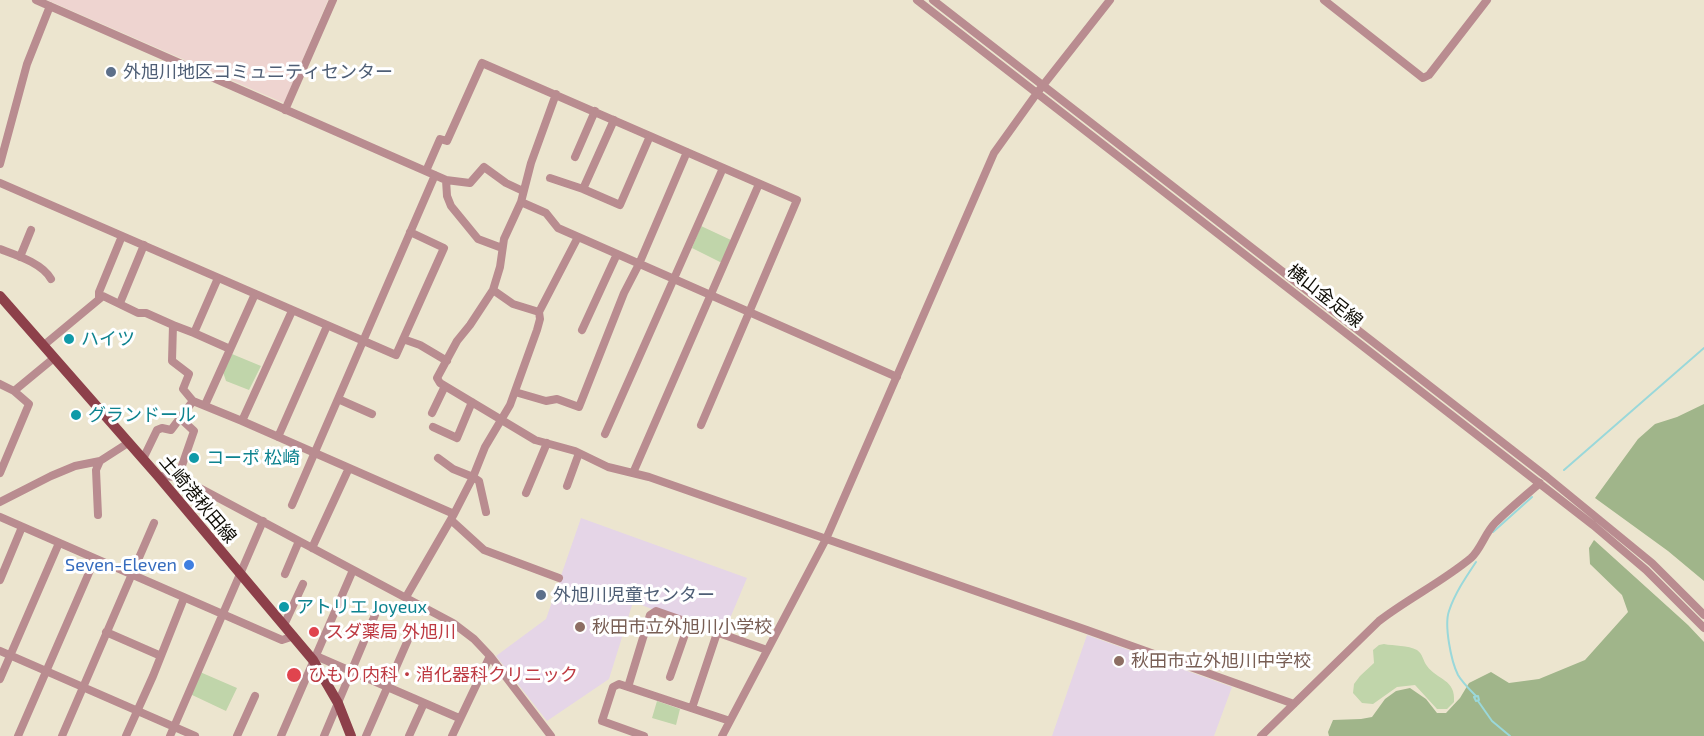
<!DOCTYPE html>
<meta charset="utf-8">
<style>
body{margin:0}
canvas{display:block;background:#ece5cf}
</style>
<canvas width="1704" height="736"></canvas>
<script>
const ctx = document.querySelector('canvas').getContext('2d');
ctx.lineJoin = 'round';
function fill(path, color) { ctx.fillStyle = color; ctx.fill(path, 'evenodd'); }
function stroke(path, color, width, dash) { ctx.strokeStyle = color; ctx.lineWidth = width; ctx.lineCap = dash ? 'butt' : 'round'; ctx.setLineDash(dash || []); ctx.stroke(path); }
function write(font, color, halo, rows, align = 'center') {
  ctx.font = font + ' "Exo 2","Noto Sans JP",sans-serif'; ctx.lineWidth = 6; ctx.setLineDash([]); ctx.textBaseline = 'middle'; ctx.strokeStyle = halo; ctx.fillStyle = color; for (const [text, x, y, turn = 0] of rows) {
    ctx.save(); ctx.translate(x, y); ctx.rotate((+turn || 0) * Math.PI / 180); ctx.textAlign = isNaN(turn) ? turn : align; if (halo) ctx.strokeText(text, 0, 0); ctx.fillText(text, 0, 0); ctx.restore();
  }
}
fill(new Path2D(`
 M 47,0 L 328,0 L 284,103 Z`), '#eed4d0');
fill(new Path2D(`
 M 581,518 L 747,578 L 723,635 L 633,602 L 609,679 L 547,721 L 496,656 L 546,619 Z
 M 1087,635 L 1232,687 L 1214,736 L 1052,736 Z`), '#e5d5e7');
fill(new Path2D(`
 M 701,226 L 731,240 L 722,263 L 692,248 Z
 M 232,354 L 261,366 L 249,390 L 226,381 L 223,372 Z
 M 1384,644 C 1394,646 1408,645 1417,650 C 1423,654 1423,661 1427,666 C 1437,680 1456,679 1454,702 L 1447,709 L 1437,709 L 1415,685 L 1397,687 L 1373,704 L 1362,703 L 1353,693 L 1354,684 L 1360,676 L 1374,663 L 1373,650 L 1379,645 Z
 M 200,672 L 237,688 L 226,711 L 190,694 Z
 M 657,701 L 680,709 L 676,725 L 652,718 Z`), '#c0d5aa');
fill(new Path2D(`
 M 1704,404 L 1704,581 L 1668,551 L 1595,498 L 1638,439 L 1655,424 L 1677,417 Z
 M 1594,540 L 1688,625 L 1704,642 L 1704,736 L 1329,736 L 1328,732 L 1333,720 L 1361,719 L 1372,717 L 1385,699 L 1396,691 L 1410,688 L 1426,699 L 1437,713 L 1446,713 L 1460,698 L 1469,683 L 1491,672 L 1509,683 L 1539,679 L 1585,660 L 1628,612 L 1622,595 L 1590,564 L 1589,548 Z`), '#a0b58a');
stroke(new Path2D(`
 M 1564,470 L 1704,348
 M 1493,532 L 1532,497
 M 1476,562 C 1466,577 1455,593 1449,611 C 1444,625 1451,661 1458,675 C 1462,682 1470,690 1476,696
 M 1478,696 L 1479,700 L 1476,701 L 1474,697 Z
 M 1478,701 L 1492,721 L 1510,736`), '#9ad8da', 2);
stroke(new Path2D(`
 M 36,0 L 446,180 L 447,196 L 451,206 L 478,239 L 502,248
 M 917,0 L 1593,525 L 1646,570 L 1704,628
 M 933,0 L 1547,477 L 1652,563 L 1704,615
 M 1324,0 L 1423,78 L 1429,75 L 1487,0
 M 556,94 L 531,163 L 521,202 L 504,239 L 500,267 L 493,290 L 470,325 L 457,341 L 437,378 L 440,383 L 535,440 L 575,451 L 608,467 L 649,477 L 1087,630 L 1294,704
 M 285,110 L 333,0
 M 614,120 L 583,189 L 620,205 L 650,136
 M 575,157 L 595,111
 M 0,164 L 27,64 L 50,6
 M 426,171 L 440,139 L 447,141 L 482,63 L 797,200 L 701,425
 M 550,178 L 583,189
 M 446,180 L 470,183 L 484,167 L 506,183 L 523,191
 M 0,183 L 396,355 L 444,248 L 410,232
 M 521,202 L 546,213 L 558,228 L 897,377
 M 0,249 C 16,255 42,263 51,279
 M 20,257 L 31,230
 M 493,290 L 513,304 L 539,312
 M 99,298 L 99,292 L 122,236
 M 120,303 L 144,245
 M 173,325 L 194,333 L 218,278
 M 582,330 L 617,254
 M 194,333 L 230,349
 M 403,339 L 420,345 L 447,361
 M 44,345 L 103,296 L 138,313 L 146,313 L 173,325 L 172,361 L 189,374 L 183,389 L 193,401 L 242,421 L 454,514
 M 0,384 L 14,391 L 29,404 L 0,473
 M 14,391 L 54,358
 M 515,392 L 546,401 L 557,399 L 579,407 L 624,293 L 639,264 L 687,152
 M 338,399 L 372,414
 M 205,405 L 255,294
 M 432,413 L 445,386
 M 242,421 L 292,311
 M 433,427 L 457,438 L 472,402
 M 605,434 L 723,168
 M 278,437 L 327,326
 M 438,458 L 453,469 L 473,477 L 479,481 L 486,512
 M 143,459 L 157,430 L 162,428 L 171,430 L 193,401
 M 633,473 L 759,184
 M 158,476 L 179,477 L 453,623 L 474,639 L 490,656 L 551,736
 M 178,477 L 194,431 L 181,419
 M 567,486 L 579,453
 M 526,493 L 547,443
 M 0,502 L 51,476 L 75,466 L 100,461 L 128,443
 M 292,505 L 435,175
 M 98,515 L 96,470 L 100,461
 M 0,517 L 282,640 L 294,636
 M 451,520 L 484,550 L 559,578
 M 312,548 L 349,468
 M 285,574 L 299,541
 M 0,580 L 22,527
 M 406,597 L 454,514 L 473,477 L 485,447 L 510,405 L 537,330 L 540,319 L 539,312 L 578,237
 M 284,625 L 303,584
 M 106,632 L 161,656
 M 0,651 L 195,736
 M 316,656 L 459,718
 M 670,677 L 689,623
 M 0,679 L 59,543
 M 628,687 L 650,615 L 656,611 L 767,650
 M 692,708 L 717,633
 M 18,736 L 95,559
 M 62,736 L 154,523
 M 126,736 L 153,676 L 184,598
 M 170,736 L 263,521
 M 237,736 L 255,696
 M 281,736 L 353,570
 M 324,736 L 375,615
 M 366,736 L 411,633
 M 409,736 L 424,703
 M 452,736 L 490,656
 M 644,736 L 602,721 L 613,687 L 619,684 L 730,721
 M 722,736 L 826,539 L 994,153 L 1037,93 L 1110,0
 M 1261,736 L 1379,621 C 1409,598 1442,582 1471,558 C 1481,549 1485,533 1495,523 C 1509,509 1525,496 1540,483`), '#b98c90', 8);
stroke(new Path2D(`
 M 0,296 L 158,476 L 313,660 L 338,703 L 351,736`), '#8d404a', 10);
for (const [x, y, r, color] of [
 [111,72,6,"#5c6f8a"],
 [69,339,6,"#0f9aa8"],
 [76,415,6,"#0f9aa8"],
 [194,458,6,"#0f9aa8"],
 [189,565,6,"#3f7fe0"],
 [541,595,6,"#5c6f8a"],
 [284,607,6,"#0f9aa8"],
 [580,627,6,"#8d6e63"],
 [314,632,6,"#e0444e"],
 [1119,661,6,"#8d6e63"],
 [294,675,8,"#e0444e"]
]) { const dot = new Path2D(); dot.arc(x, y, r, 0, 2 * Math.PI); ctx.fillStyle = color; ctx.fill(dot); stroke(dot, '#fff', 2); }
write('18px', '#4e5e75', '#fff', [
 ["外旭川地区コミュニティセンター",123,72],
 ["外旭川児童センター",553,595]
], 'left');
write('18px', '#0f0d06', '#fff', [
 ["横山金足線",1325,296,38],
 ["土崎港秋田線",198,499,50]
]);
write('18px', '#0d838f', '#fff', [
 ["ハイツ",81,339],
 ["グランドール",88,415],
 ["コーポ 松崎",206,458],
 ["アトリエ Joyeux",296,607]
], 'left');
write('18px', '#366cbe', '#fff', [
 ["Seven-Eleven",177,565]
], 'right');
write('18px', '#785e54', '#fff', [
 ["秋田市立外旭川小学校",592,627],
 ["秋田市立外旭川中学校",1131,661]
], 'left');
write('18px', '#be3a42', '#fff', [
 ["スダ薬局 外旭川",326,632],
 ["ひもり内科・消化器科クリニック",308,675]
], 'left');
</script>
